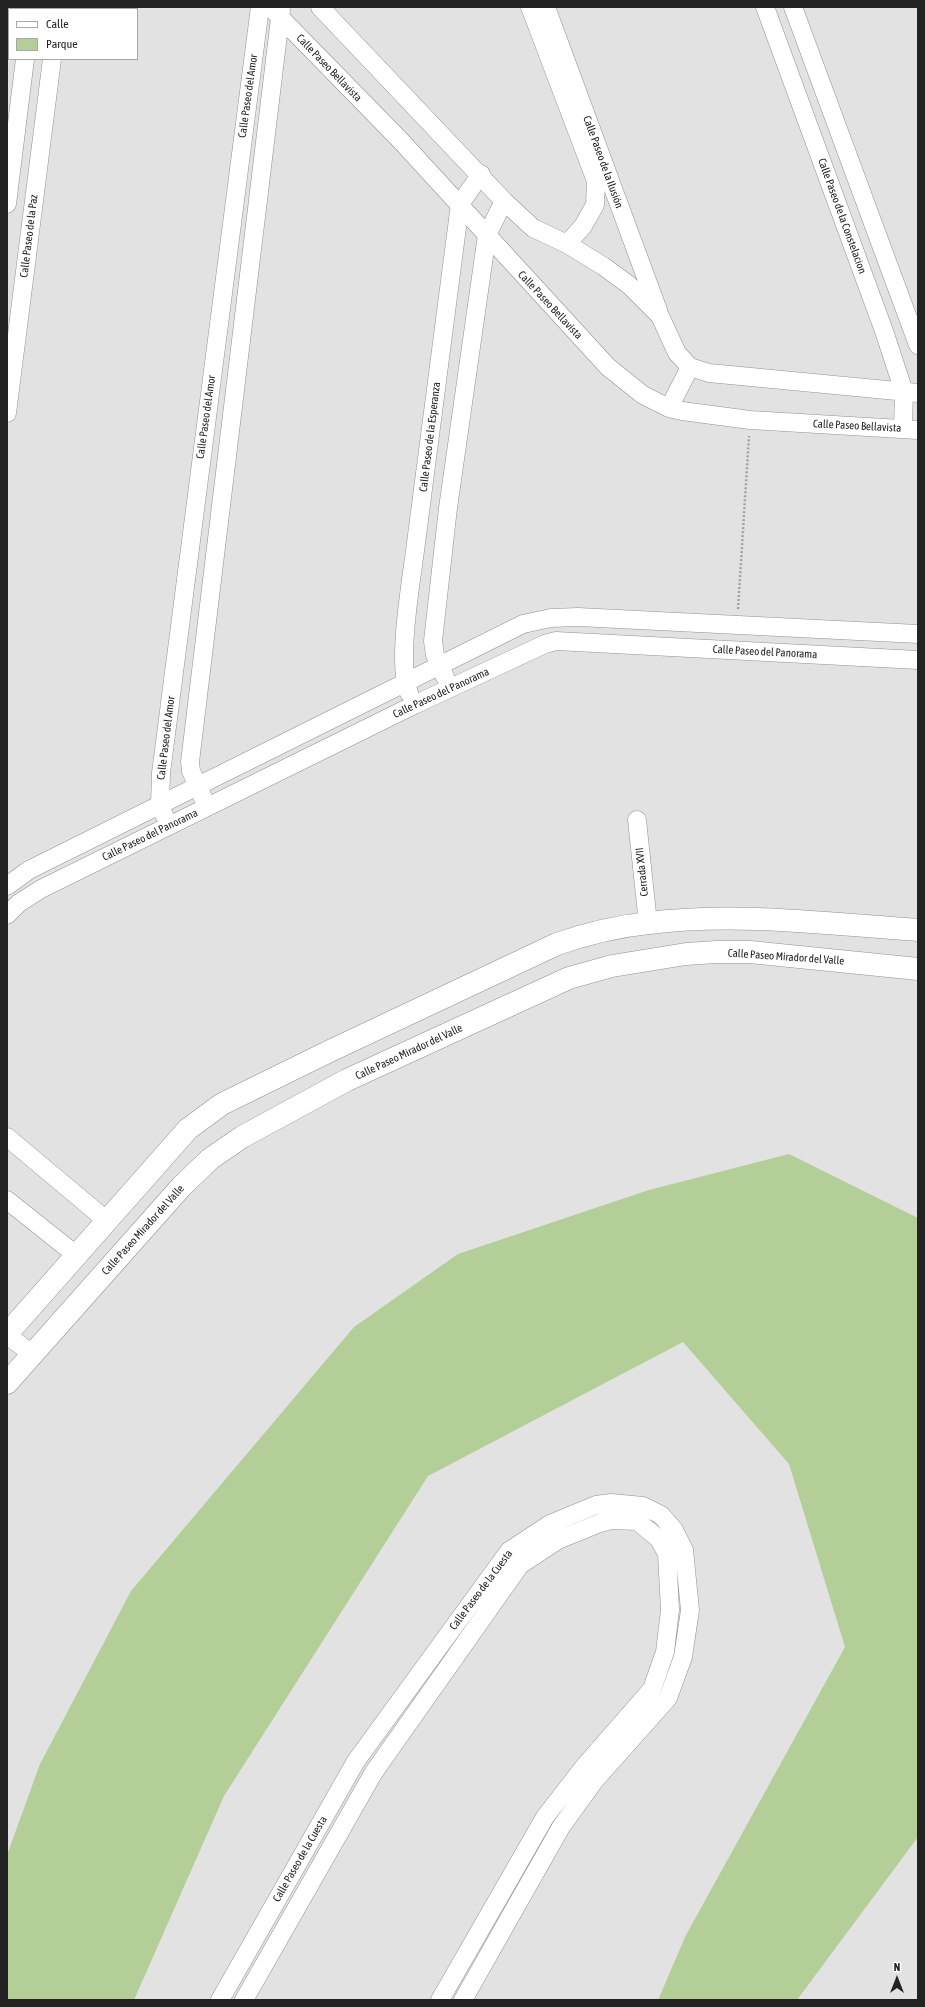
<!DOCTYPE html>
<meta charset="utf-8">
<style>
body{margin:0}
#map{position:relative;width:925px;height:2007px;overflow:hidden;background:#e2e2e3;font-family:"Asap Condensed",sans-serif}
canvas{display:block}
.frame{position:absolute;inset:0;border:8px solid #222223;pointer-events:none}
.legend{position:absolute;left:8px;top:8px;width:130px;height:52px;box-sizing:border-box;background:#fff;border:1px solid #a7a7a7;margin:0;padding:5px 7px;list-style:none;font-size:12px;color:#222223}
.legend li{display:flex;align-items:center;gap:8px;height:20px}
.legend b{width:20px;border:1px solid #a7a7a7}
.north{position:absolute;left:877px;top:1959px;width:40px;height:40px;-webkit-text-stroke:3px #fff;paint-order:stroke;rotate:0deg;font-size:11px;font-weight:700;line-height:16px;text-align:center;color:#222223}
.north::after{content:'';display:block;margin:auto;width:14px;height:18px;background:#222223;clip-path:polygon(50% 0,100% 100%,50% 72%,0 100%)}
</style>
<div id="map">
<canvas width="925" height="2007"></canvas>
<div class="frame"></div>
<ul class="legend">
<li><b style="height:5px;background:#fff"></b>Calle</li>
<li><b style="height:11px;background:#b3cf97"></b>Parque</li>
</ul>
<div class="north">N</div>
</div>
<script>
const ctx = document.querySelector('canvas').getContext('2d');
ctx.lineJoin = 'round';
function fill(path, color) { ctx.fillStyle = color; ctx.fill(path, 'evenodd'); }
function stroke(path, color, width, dash) { ctx.strokeStyle = color; ctx.lineWidth = width; ctx.lineCap = dash ? 'butt' : 'round'; ctx.setLineDash(dash || []); ctx.stroke(path); }
function write(font, color, halo, rows, align = 'center') {
  ctx.font = font + ' "Asap Condensed",sans-serif'; ctx.lineWidth = 3; ctx.setLineDash([]); ctx.textBaseline = 'middle'; ctx.strokeStyle = halo; ctx.fillStyle = color; for (const [text, x, y, turn = 0] of rows) {
    ctx.save(); ctx.translate(x, y); ctx.rotate((+turn || 0) * Math.PI / 180); ctx.textAlign = isNaN(turn) ? turn : align; if (halo) ctx.strokeText(text, 0, 0); ctx.fillText(text, 0, 0); ctx.restore();
  }
}
fill(new Path2D(`
 M 789,1154 L 918,1218 L 918,1837 L 797,2000 L 658,2000 L 686,1935 L 845,1647 L 789,1464 L 683,1342 L 428,1476 L 224,1796 L 134,2000 L 7,2000 L 7,1855 L 40,1764 L 131,1591 L 354,1327 L 458,1254 L 649,1190 Z`), '#b3cf97');
const minor = new Path2D(`
 M 270,7 L 401,141 L 608,367 L 643,395 L 669,408 L 682,411 L 750,420 L 918,430
 M 320,7 L 504,201 L 533,228 L 567,244 L 603,266 L 629,285 L 660,316 L 677,353 L 690,367 L 709,373 L 918,393
 M 530,7 L 596,181 L 595,205 L 583,226 L 567,244
 M 546,7 L 658,310
 M 765,7 L 884,331 L 904,392 L 903,428
 M 793,7 L 918,345
 M 32,9 L 32,7
 M 58,9 L 58,7
 M 7,204 L 25,59
 M 669,408 L 690,367
 M 7,413 L 52,59
 M 445,677 L 435,655 L 433,641 L 448,508 L 487,235 L 504,201
 M 409,693 C 396,662 412,578 416,543 C 430,430 445,317 460,204 L 481,174
 M 203,798 L 191,771 L 190,762 L 281,10
 M 164,815 L 160,805 L 161,773 L 260,7
 M 637,820 L 648,923
 M 7,886 L 29,870 L 523,624 L 551,618 L 578,617 L 918,634
 M 7,915 L 19,903 L 41,889 L 414,705 L 545,644 L 556,641 L 918,660
 M 7,1137 L 106,1220
 M 7,1200 L 76,1255
 M 7,1335 L 32,1354
 M 220,2000 L 356,1761 L 509,1551 L 550,1524 L 596,1505 L 611,1503 L 643,1506 L 661,1515 L 674,1530 L 684,1550 L 690,1610 L 683,1657 L 668,1698 L 595,1780 L 561,1827 L 463,2000
 M 244,2000 L 374,1772 L 520,1565 L 558,1540 L 600,1523 L 611,1520 L 637,1521 L 659,1539 L 667,1554 L 670,1610 L 665,1652 L 652,1689 L 583,1768 L 545,1817 L 440,2000`);
const tertiary = new Path2D(`
 M 7,1334 L 188,1129 L 222,1104 L 332,1050 L 557,944 C 586,934 618,926 649,923 C 738,912 829,924 918,930
 M 7,1383 L 181,1187 L 210,1159 L 242,1137 L 347,1080 L 569,978 L 612,966 L 686,954 L 716,952 L 750,952 L 918,969`);
stroke(minor, '#919192', 19);
stroke(tertiary, '#919192', 23);
stroke(new Path2D(`
 M 738,609 L 749,436`), '#a2a2a3', 2.5, [2, 2]);
stroke(minor, '#fff', 18);
stroke(tertiary, '#fff', 22);
write('11px', '#222223', '#fff', [
 ["Calle Paseo Bellavista",329,68,46],
 ["Calle Paseo del Amor",248,96,-82],
 ["Calle Paseo de la Ilusión",603,162,70],
 ["Calle Paseo de la Constelacion",842,216,70],
 ["Calle Paseo de la Paz",29,236,-83],
 ["Calle Paseo Bellavista",550,305,47],
 ["Calle Paseo del Amor",206,417,-82],
 ["Calle Paseo Bellavista",857,426,3],
 ["Calle Paseo de la Esperanza",430,437,-83],
 ["Calle Paseo del Panorama",765,652,3],
 ["Calle Paseo del Panorama",441,693,-25],
 ["Calle Paseo del Amor",166,738,-83],
 ["Calle Paseo del Panorama",150,835,-26],
 ["Cerrada XVII",642,872,-96],
 ["Calle Paseo Mirador del Valle",786,957,4],
 ["Calle Paseo Mirador del Valle",409,1052,-25],
 ["Calle Paseo Mirador del Valle",143,1230,-48],
 ["Calle Paseo de la Cuesta",481,1590,-53],
 ["Calle Paseo de la Cuesta",300,1859,-60]
]);
</script>
